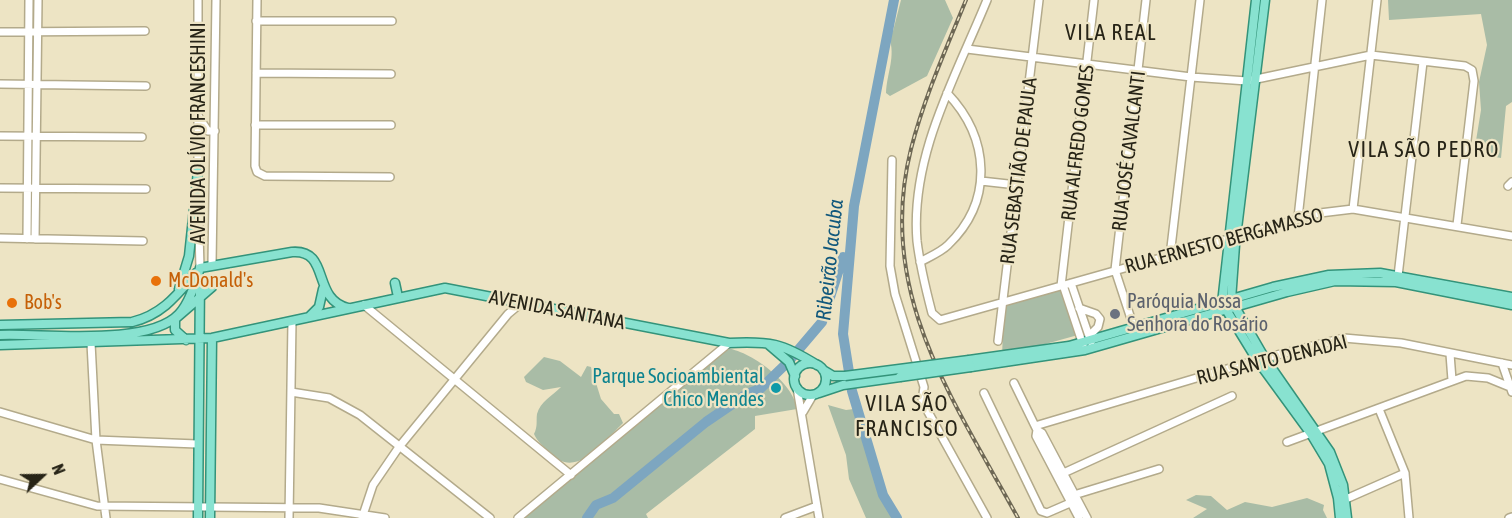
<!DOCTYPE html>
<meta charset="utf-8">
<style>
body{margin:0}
#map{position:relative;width:1512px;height:518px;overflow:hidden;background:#ede4c4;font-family:"Asap Condensed",sans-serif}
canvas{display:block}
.north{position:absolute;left:12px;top:446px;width:60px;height:60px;-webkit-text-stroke:4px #ede4c4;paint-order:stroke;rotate:68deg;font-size:16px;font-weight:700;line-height:24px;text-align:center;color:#272417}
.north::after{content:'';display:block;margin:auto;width:21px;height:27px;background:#272417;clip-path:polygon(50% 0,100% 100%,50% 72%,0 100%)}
</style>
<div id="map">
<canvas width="1512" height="518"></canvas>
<div class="north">N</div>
</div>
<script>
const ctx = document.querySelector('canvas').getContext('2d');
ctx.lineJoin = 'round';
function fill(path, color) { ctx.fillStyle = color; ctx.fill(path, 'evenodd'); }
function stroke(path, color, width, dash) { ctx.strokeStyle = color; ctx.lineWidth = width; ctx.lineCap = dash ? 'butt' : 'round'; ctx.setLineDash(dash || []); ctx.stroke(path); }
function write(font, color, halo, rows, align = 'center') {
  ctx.font = font + ' "Asap Condensed",sans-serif'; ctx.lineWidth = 4.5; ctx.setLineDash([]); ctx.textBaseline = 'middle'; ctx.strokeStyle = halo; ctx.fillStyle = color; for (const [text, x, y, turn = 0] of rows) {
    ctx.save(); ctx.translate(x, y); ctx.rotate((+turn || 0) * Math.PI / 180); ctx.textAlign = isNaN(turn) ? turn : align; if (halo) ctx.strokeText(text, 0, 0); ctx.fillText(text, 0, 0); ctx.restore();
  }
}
fill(new Path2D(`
 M 901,0 L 945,0 L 953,18 L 927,76 L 890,96 L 886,93 C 887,72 896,57 889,37 L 893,31 Z
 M 1388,0 L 1512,0 L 1512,102 L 1506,106 L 1501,158 L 1474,153 L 1481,110 L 1479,82 L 1487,45 L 1481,14 L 1389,20 Z
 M 1062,288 L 1078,335 L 1002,356 L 1004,306 Z
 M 725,348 C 750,350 794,383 797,409 L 755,416 L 755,429 L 646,514 L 648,518 L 521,518 Z
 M 544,357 L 560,361 L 581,377 L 587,366 L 591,367 L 601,399 L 614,414 L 619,414 L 623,423 C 604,441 576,482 549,452 C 543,446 537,441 534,434 C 538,426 536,421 537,414 C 540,402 553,395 561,387 L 543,390 L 526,382 L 524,377 Z
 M 828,405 L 846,410 L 854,409 L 882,498 L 892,518 L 866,518 L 849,479 L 846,455 Z
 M 1196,495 L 1211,496 L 1227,510 L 1245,502 L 1272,507 L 1307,498 L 1324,505 L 1323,510 L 1327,518 L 1193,518 L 1207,509 L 1186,500 Z`), '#a9bca6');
stroke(new Path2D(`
 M 894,0 L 854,206 L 843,334 L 852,391 L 883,495 L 897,518
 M 587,518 L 596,505 L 613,498 L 706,422 L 747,394 L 760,389 L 788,362 L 822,322 L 843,257`), '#7da6c0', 10);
const minor = new Path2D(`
 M 257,0 L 255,166 L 257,172 L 265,176 L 390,177
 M 987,0 C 956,76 910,156 917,241 C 920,266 926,290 932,313 L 940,320 L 1320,213 L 1353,209 L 1512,236
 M 256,21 L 392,21
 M 0,32 L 145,31
 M 967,49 L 1191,77 L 1247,81 L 1371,55 L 1465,66 L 1472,70 L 1474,81 L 1457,225
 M 256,73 L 391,74
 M 0,84 L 146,86
 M 198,116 L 208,131 L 215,131
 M 255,125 L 391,125
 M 0,136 L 142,137
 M 892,160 L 890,266 L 895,294 L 924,387 L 922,401 L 987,518
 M 198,176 L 198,0
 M 981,181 L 1017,185
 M 1508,186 L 1512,182
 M 0,188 L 146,189
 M 198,196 L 200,268
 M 1353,209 L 1377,0
 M 1298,218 L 1322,0
 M 0,238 L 143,241
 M 27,239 L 29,0
 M 35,239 L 38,0
 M 1170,256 L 1200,0
 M 920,262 C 929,257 941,252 948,245 C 994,201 990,138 947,93
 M 212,264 L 216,0
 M 1398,276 L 1423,62
 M 1071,283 L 1091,342
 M 1063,285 L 1083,345
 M 1061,286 L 1094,0
 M 364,305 L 571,475
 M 1079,308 L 1096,314 L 1100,319 L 1098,327 L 1089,336
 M 1135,331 L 1115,270 L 1146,0
 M 998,341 L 1039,0
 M 91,343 L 96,440 L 106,518
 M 1450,354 L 1452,380
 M 1502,363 L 1512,392
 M 1014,383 L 1037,430 L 1036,436 L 1079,518
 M 797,388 L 819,518
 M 291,392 L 329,398 L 360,415 L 490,518
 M 984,393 L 1041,511 L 1047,513 L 1077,500
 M 1379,409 L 1405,473 L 1409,518
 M 0,412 L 96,440 L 197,444
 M 803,412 L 813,395
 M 1035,426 L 1257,360 L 1344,338 L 1401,343 L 1512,365
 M 1037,430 L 1042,433 L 1087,518
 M 1287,442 L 1466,376 L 1488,378 L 1510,387
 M 1057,476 L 1232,396
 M 0,479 L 97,506 L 319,508 L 385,518
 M 1074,495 L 1159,469
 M 1346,499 L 1405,473
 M 289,518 L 292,321
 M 362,518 L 373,485 L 399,447 L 508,314 L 520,304
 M 518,518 L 729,343
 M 785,518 L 817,506
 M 1509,518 L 1512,517`);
const major = new Path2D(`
 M 1256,0 L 1222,303 L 1257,360 L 1311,434 L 1329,464 L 1338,498 L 1340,518
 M 1265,0 L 1235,245 L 1231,300 L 1264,357 L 1330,452 L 1343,485 L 1347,518
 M 395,283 L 398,297
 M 179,289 L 189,256 L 198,171
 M 310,316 L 319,307 L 323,289
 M 0,325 L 132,322 C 162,315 177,295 196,273
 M 0,335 C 44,333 148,347 179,314 C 190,302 195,283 200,268 L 292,252 C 331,249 311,299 348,308
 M 186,340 L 175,330 L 175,319 L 212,287
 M 768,344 L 789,362 L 795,376
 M 0,345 L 212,338 L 445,288 L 729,343 C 770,341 782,343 817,365
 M 969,360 L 1069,346 L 1273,287 L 1329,275 L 1380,273 L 1512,297
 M794 379a16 16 0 1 1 32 0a16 16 0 1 1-32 0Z
 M 971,367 L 1085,350 L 1287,292 L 1335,281 L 1396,282 L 1512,305
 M 823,370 L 833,376 L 845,376
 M 819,393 L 843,385 L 900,377
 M 198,518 L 200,278
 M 210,518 L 212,338`);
stroke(minor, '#b3aa8b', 10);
stroke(major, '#33937a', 11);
stroke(minor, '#fff', 7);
stroke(major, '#88e2d0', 8);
const rail = new Path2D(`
 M 966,0 C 946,49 924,98 911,149 C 875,292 953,399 1018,518`);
stroke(rail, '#6e6855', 4);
stroke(rail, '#ede4c4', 1.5, [4.5]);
const majorBridge = new Path2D(`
 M 845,376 L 969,360
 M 900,377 L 971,367`);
stroke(majorBridge, '#33937a', 11, []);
stroke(majorBridge, '#88e2d0', 8);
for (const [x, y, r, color] of [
 [156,281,6,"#e8710a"],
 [12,303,6,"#e8710a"],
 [1115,314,6,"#6b7280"],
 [776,388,6,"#0f9aa8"]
]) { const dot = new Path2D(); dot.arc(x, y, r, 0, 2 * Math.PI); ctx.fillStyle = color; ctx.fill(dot); stroke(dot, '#ede4c4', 2); }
write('20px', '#272417', '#ede4c4', [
 ["AVENIDA OLÍVIO FRANCESHINI",199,133,-90],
 ["RUA ALFREDO GOMES",1078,143,-83],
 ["RUA JOSÉ CAVALCANTI",1129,151,-83],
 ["RUA SEBASTIÃO DE PAULA",1019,171,-83],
 ["RUA ERNESTO BERGAMASSO",1224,241,-15],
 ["AVENIDA SANTANA",557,310,11],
 ["RUA SANTO DENADAI",1272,360,-14]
]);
write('20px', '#c56008', '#ede4c4', [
 ["McDonald's",168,281],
 ["Bob's",24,303]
], 'left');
write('20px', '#5b616d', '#ede4c4', [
 ["Paróquia Nossa",1127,302],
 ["Senhora do Rosário",1127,325]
], 'left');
write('20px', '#0d838f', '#ede4c4', [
 ["Parque Socioambiental",764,377],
 ["Chico Mendes",764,400]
], 'right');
write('italic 21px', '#11587c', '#ede4c4', [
 ["Ribeirão Jacuba",830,260,-84]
]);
ctx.letterSpacing = '1.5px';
write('22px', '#272417', '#ede4c4', [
 ["VILA REAL",1111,33],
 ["VILA SÃO PEDRO",1424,150],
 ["VILA SÃO",907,404],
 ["FRANCISCO",907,429]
]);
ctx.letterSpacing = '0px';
</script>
